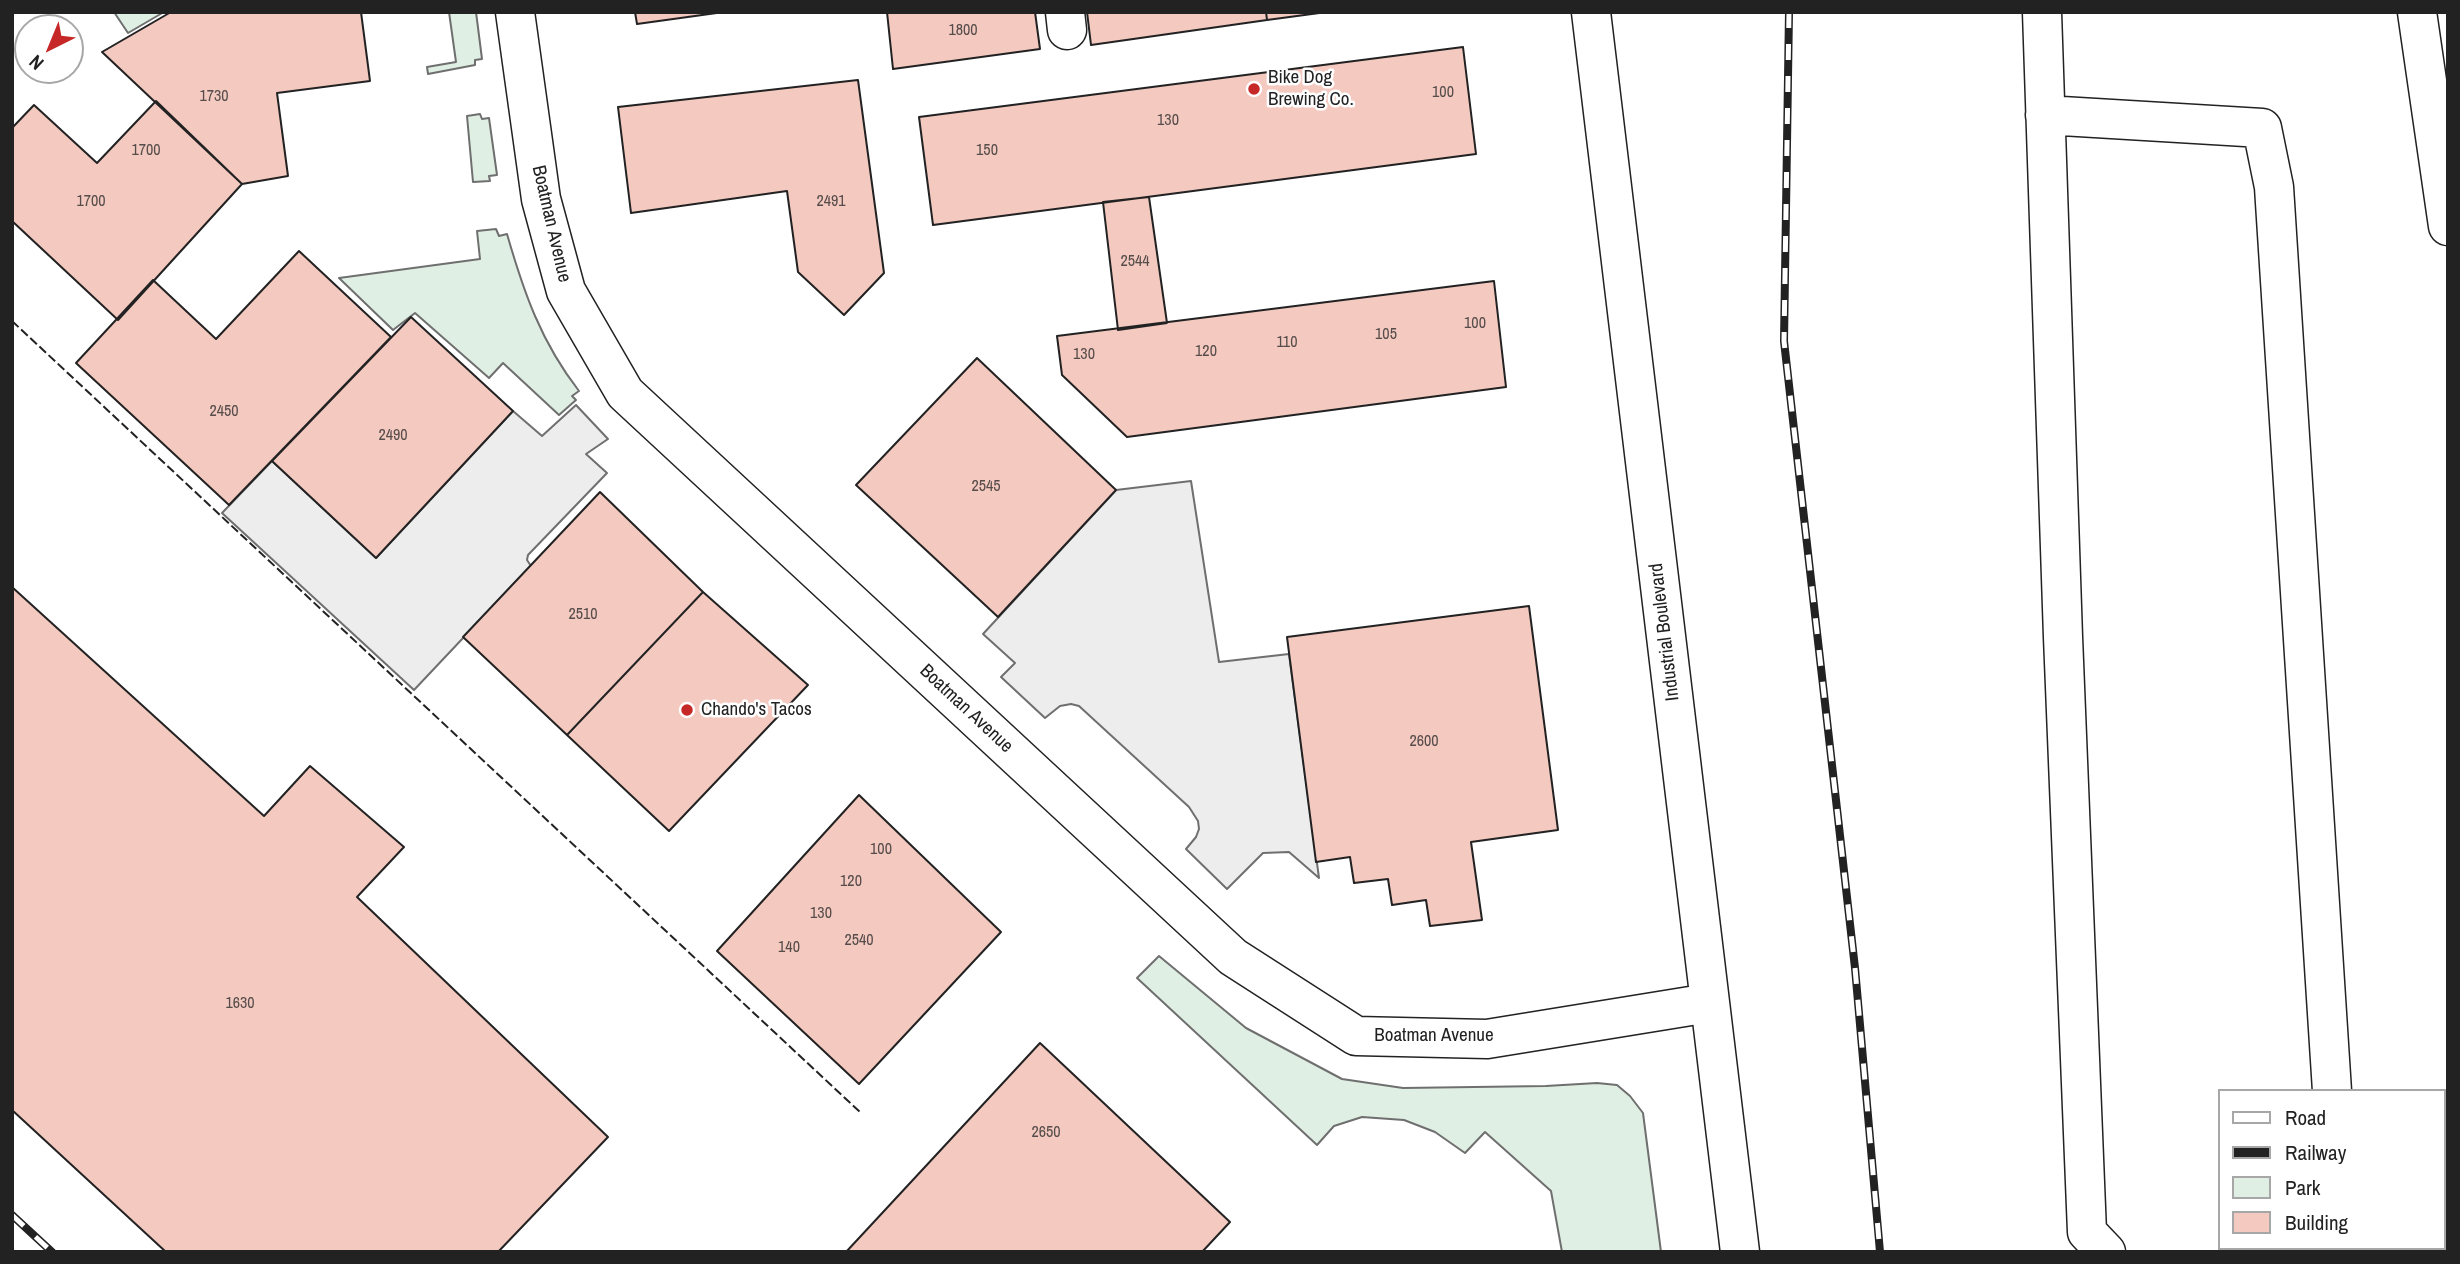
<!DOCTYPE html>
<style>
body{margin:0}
#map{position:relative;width:2460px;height:1264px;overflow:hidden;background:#fff;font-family:"Archivo Narrow",sans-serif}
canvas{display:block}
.frame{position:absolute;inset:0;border:14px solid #222;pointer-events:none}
.legend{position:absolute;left:2218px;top:1089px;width:228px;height:161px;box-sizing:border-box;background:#fff;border:2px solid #a7a7a7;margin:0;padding:9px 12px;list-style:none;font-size:21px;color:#222}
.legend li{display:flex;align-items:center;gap:14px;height:35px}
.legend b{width:35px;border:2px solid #a7a7a7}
.north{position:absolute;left:14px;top:14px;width:70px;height:70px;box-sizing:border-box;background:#fff;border:2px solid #a7a7a7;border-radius:50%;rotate:223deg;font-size:19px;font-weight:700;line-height:28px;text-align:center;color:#222}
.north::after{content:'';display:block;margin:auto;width:24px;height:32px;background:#c62828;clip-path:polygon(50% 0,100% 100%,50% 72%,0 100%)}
</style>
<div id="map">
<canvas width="2460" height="1264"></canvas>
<div class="frame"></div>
<ul class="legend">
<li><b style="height:9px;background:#fff"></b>Road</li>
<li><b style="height:9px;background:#222"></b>Railway</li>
<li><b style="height:19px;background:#e0efe3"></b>Park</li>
<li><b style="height:19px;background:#f3c9c0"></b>Building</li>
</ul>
<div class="north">N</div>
</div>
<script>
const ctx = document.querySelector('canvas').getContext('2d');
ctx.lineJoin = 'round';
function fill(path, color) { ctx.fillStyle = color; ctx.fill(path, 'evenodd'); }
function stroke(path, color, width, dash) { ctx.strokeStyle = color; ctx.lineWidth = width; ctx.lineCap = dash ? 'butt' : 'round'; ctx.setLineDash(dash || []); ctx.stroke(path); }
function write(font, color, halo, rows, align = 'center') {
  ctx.font = font + ' "Archivo Narrow",sans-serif'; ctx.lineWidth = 5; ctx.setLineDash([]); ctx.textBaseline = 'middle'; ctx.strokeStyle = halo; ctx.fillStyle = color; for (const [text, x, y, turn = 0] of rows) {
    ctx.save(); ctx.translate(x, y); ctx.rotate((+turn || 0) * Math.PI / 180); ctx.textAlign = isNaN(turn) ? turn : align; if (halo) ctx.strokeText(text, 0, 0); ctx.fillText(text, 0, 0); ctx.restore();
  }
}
const green = new Path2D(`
 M 114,12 L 164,12 L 128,33 Z
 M 449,12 L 476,12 L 482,59 L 475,60 L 475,65 L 428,74 L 427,67 L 456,62 Z
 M 480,114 L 482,119 L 489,118 L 497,175 L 489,176 L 490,181 L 473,182 L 467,116 Z
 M 496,229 L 499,236 L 507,234 C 524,293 541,342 579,391 L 572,396 L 576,400 L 559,415 L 503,363 L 489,378 L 415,313 L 393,330 L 339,278 L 480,259 L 477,231 Z
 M 1159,956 L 1246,1028 L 1342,1079 L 1403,1088 L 1546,1086 L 1597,1083 L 1617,1085 L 1630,1096 L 1643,1113 L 1661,1252 L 1562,1252 L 1551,1191 L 1485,1132 L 1465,1153 L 1435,1132 L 1404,1120 L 1362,1117 L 1334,1126 L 1317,1145 L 1137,978 Z`);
fill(green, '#e0efe3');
stroke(green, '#6f6f6f', 2);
const parking = new Path2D(`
 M 576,405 L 608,439 L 586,454 L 607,473 L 528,555 L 527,560 L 531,566 L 414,690 L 222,513 L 272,461 L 376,558 L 513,411 L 542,436 Z
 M 1191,481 L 1219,662 L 1289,654 L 1319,878 L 1289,852 L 1263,853 L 1227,889 L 1186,849 L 1196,837 L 1199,829 L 1198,821 L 1189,807 L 1079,706 L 1071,704 L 1060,706 L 1045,718 L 1001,677 L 1015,663 L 983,634 L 1116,490 Z`);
fill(parking, '#ededed');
stroke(parking, '#6f6f6f', 2);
const building = new Path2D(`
 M 171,12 L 361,12 L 370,81 L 277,93 L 288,176 L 242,184 L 102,52 Z
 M 635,12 L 724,12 L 637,24 Z
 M 887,12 L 1035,12 L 1040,49 L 893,69 Z
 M 1087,12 L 1266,12 L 1267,20 L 1091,45 Z
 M 1266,12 L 1327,12 L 1267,20 Z
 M 1463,47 L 1476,154 L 933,225 L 919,117 Z
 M 858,80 L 884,273 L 844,315 L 798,272 L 787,191 L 631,213 L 618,107 Z
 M 156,101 L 242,184 L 118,320 L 12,221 L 12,128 L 34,105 L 97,163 Z
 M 1149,197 L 1167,323 L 1118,330 L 1103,202 Z
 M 299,251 L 391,337 L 229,505 L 76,363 L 153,280 L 216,339 Z
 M 1494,281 L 1506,387 L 1127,437 L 1062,375 L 1057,336 Z
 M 411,317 L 513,411 L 376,558 L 272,461 Z
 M 977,358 L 1116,490 L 998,617 L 856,485 Z
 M 600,492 L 703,592 L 567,735 L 463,637 Z
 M 12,587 L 264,816 L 310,766 L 404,847 L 357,897 L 608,1137 L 498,1252 L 166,1252 L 12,1110 Z
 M 703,592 L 808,685 L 669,831 L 567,735 Z
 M 1529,606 L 1558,830 L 1471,842 L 1482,920 L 1430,926 L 1426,900 L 1392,905 L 1388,879 L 1354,883 L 1350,857 L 1316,862 L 1287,637 Z
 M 859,795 L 1001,932 L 859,1084 L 717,951 Z
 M 1040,1043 L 1230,1222 L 1202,1252 L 846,1252 Z`);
fill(building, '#f3c9c0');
stroke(building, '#222', 2);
const minor = new Path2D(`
 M 515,12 L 541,199 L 566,291 L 625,393 L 1233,957 L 1356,1036 L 1487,1039 L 1709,1003
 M 1065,12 L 1067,30
 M 2042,12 L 2063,637 L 2087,1232 L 2106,1252
 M 2417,12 L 2448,226
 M 2045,115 L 2262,128 L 2274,187 L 2332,1091
 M 2342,1248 L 2343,1252`);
const major = new Path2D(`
 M 1591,12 L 1740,1252`);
stroke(minor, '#222', 41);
stroke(major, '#222', 41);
stroke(minor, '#fff', 38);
stroke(major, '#fff', 38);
const rail = new Path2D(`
 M 1789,12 L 1784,341 L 1855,968 L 1880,1252
 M 12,1215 L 52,1252`);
stroke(rail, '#222', 8);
stroke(rail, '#fff', 5, [16]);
stroke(new Path2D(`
 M 12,321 L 861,1113`), '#222', 2, [9, 3.5]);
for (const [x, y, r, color] of [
 [1254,89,7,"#c62828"],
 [687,710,7,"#c62828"]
]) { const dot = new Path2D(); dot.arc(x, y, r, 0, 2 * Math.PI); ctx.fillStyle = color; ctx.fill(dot); stroke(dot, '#fff', 2.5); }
write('16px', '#564c4a', null, [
 ["1800",963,31],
 ["100",1443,93],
 ["1730",214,97],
 ["130",1168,121],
 ["1700",146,151],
 ["150",987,151],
 ["1700",91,202],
 ["2491",831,202],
 ["2544",1135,262],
 ["100",1475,324],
 ["105",1386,335],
 ["110",1287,343],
 ["120",1206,352],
 ["130",1084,355],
 ["2450",224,412],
 ["2490",393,436],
 ["2545",986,487],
 ["2510",583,615],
 ["2600",1424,742],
 ["100",881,850],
 ["120",851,882],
 ["130",821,914],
 ["2540",859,941],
 ["140",789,948],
 ["1630",240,1004],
 ["2650",1046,1133]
]);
write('19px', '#222', '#fff', [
 ["Bike Dog",1268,78],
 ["Brewing Co.",1268,100],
 ["Chando's Tacos",701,710]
], 'left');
write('19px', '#222', '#fff', [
 ["Boatman Avenue",551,224,77],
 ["Industrial Boulevard",1665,632,-97],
 ["Boatman Avenue",966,709,43],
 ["Boatman Avenue",1434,1036]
]);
</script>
